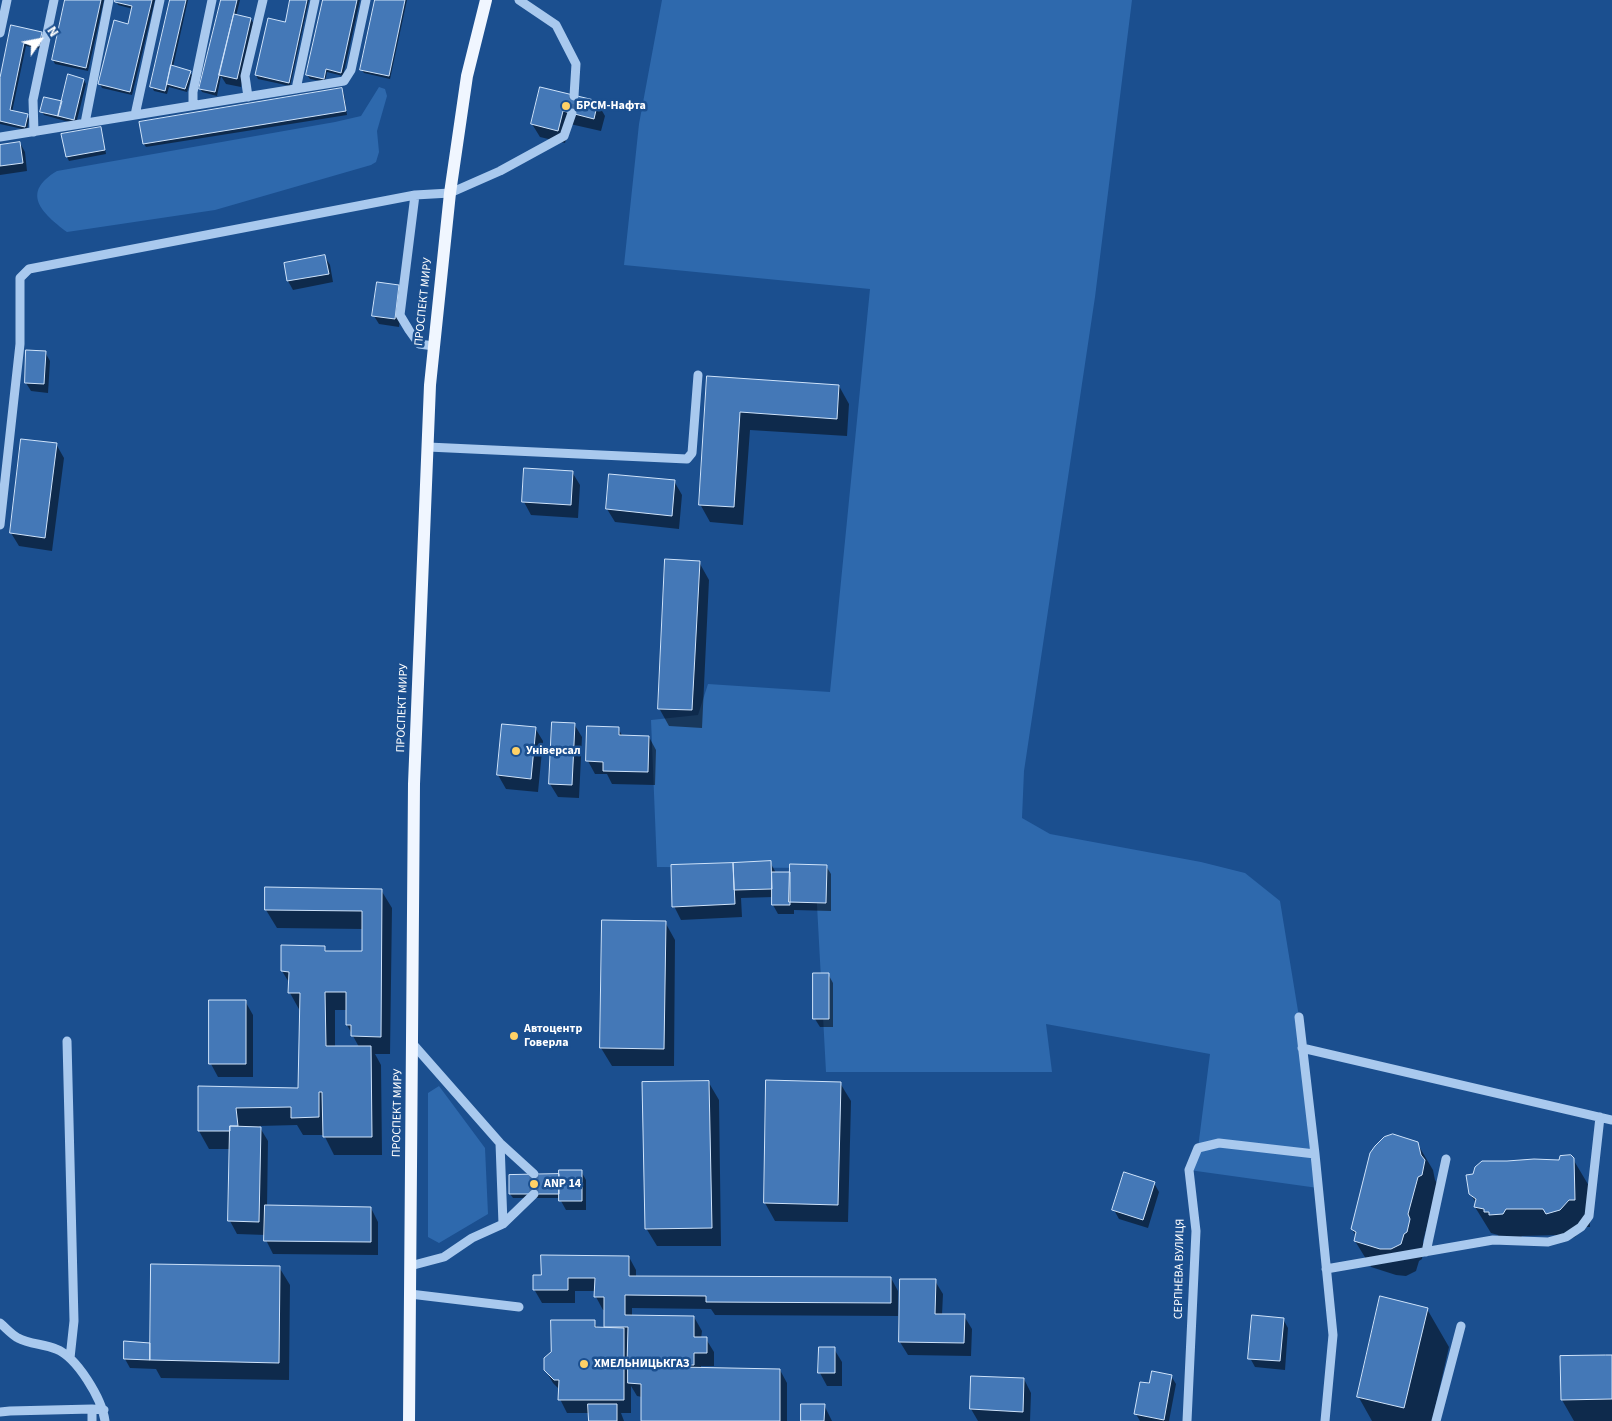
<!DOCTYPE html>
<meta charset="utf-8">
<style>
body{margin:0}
#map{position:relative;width:1612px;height:1421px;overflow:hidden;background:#1b4f8f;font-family:"Source Sans 3",sans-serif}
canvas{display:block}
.north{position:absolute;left:15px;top:15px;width:50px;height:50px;-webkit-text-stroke:4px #1b4f8f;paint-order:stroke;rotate:57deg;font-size:14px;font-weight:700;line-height:20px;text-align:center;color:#fff}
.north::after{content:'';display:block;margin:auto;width:18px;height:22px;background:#fff;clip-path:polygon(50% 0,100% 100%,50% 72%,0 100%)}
</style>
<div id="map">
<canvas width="1612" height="1421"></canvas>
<div class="north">N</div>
</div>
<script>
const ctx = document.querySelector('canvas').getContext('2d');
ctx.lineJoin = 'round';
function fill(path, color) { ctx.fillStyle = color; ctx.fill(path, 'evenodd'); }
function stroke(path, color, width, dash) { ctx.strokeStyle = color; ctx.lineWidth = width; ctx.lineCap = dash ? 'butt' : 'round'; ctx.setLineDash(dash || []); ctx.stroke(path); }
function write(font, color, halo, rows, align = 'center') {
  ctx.font = font + ' "Source Sans 3",sans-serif'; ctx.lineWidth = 5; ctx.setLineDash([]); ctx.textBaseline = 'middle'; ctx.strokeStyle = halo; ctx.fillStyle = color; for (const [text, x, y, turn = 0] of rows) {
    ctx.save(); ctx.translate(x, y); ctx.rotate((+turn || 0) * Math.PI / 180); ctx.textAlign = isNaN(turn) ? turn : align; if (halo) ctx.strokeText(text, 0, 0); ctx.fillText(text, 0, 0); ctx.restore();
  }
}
fill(new Path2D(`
 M 662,0 L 1132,0 L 1095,297 L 1024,771 L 1022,818 L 1050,834 L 1201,862 L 1245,873 L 1280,901 L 1299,1017 L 1318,1188 L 1189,1170 L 1198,1148 L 1210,1054 L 1046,1024 L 1052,1072 L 826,1072 L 815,868 L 657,867 L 651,720 L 698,715 L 708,684 L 830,692 L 870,289 L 624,265 L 639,124 Z
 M 379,87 L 385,89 L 387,96 L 377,131 L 379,152 L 376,162 L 371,165 L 215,210 L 67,232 C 42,213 20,193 57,171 L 335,122 L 361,116 Z
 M 439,1086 L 485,1148 L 488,1214 L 439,1243 L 428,1237 L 428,1093 Z`), '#2e69ad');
fill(new Path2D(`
 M 66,0 L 104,0 L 88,71 L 55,64 L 53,60 Z
 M 116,0 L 155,0 L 132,95 L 102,88 L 100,84 L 129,25 L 133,9 L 118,5 Z
 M 171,0 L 188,0 L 173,67 L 190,72 L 192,75 L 187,92 L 169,87 L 167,94 L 154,91 L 152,87 Z
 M 222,0 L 240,0 L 236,16 L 251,19 L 256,28 L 241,87 L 226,84 L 221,76 L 217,96 L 202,92 L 200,88 Z
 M 291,0 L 309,0 L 290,86 L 258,79 L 256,75 L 286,24 Z
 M 324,0 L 360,0 L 343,76 L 327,72 L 325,82 L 310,79 L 307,75 Z
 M 376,0 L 407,0 L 390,79 L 364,73 L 361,69 Z
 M 12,27 L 41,33 L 44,37 L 41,49 L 26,46 L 12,112 L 27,115 L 29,119 L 27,130 L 0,124 L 0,84 Z
 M 84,80 L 86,84 L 76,124 L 44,115 L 42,112 L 62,103 Z
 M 541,89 L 597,102 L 605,116 L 601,131 L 570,124 L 565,143 L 540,137 L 532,124 Z
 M 342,90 L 344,94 L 347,115 L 146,147 L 144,144 Z
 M 100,129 L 102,132 L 106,154 L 69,161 L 67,157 Z
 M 20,143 L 25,152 L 27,171 L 0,175 L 0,146 Z
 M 325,257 L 330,265 L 333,282 L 293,290 L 288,281 L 285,264 Z
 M 398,286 L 403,294 L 399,327 L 379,324 L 374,316 Z
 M 45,352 L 50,361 L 48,393 L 31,391 L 26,383 Z
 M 709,377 L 839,386 L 849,404 L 847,436 L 750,430 L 743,525 L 710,522 L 700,504 Z
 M 56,444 L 64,458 L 52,551 L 19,546 L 11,533 Z
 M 572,472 L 580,485 L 578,518 L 531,515 L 524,502 Z
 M 674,481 L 682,495 L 679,529 L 615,522 L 607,509 Z
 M 699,562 L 709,580 L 702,728 L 669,726 L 659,708 Z
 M 574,724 L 582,737 L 579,798 L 558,797 L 550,784 Z
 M 503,725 L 535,728 L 543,741 L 538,792 L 506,789 L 498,775 Z
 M 618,728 L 623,737 L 649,737 L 656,750 L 655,785 L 612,784 L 607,774 L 595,774 L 588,761 Z
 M 770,862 L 776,873 L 792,873 L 826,866 L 831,874 L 831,911 L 794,910 L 794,914 L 778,914 L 773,905 L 773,897 L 741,898 L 742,917 L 681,920 L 674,906 Z
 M 381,890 L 392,908 L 390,1054 L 375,1054 L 381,1065 L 382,1155 L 334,1155 L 324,1135 L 303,1135 L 297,1125 L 259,1126 L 268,1141 L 267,1207 L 371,1208 L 378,1222 L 378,1255 L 273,1254 L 266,1240 L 266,1235 L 237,1234 L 230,1221 L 231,1149 L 209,1149 L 199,1131 L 200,1088 L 300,1089 L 300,1011 L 290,993 L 290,984 L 282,971 L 324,947 L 327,952 L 363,953 L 363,929 L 277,928 L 266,910 ZM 335,1010 L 347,1010 L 347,1025 L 359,1047 L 335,1047 Z
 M 665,922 L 675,940 L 674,1066 L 612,1066 L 601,1048 Z
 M 828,974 L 833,983 L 833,1027 L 820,1027 L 815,1019 Z
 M 245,1001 L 253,1015 L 253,1077 L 218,1077 L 211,1064 Z
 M 709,1083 L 719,1100 L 721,1246 L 657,1246 L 646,1228 Z
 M 840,1083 L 851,1101 L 848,1222 L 775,1221 L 765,1203 Z
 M 1417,1143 L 1433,1170 L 1435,1180 L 1440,1188 L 1433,1204 L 1423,1241 L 1424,1246 L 1422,1259 L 1419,1261 L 1416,1271 L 1406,1276 L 1396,1275 L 1371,1267 L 1355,1241 L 1356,1236 L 1352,1229 Z
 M 1573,1159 L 1589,1186 L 1590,1227 L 1584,1227 L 1575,1237 L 1563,1241 L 1559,1235 L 1522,1236 L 1519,1240 L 1500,1239 L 1498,1235 L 1491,1233 L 1475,1207 L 1476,1203 L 1470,1193 L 1559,1161 Z
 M 581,1171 L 586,1180 L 586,1210 L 566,1210 L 561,1201 L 560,1198 L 513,1198 L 510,1194 L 560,1175 Z
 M 1154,1183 L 1159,1192 L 1148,1228 L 1119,1219 L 1114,1210 Z
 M 629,1257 L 636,1270 L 636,1277 L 891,1278 L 898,1291 L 898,1316 L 715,1315 L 711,1309 L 632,1308 L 632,1317 L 694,1317 L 702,1331 L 701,1339 L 706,1339 L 714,1352 L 714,1366 L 701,1366 L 701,1368 L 780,1370 L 787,1383 L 787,1421 L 642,1421 L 642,1397 L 637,1396 L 631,1386 L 631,1413 L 621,1413 L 624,1421 L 590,1421 L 590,1413 L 567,1413 L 560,1399 L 560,1390 L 553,1383 L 545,1369 L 594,1322 L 598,1329 L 605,1329 L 605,1310 L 603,1310 L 596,1297 L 596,1291 L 575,1291 L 575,1303 L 542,1303 L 534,1289 L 542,1276 Z
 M 279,1267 L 290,1285 L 289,1380 L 161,1378 L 156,1369 L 130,1368 L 125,1359 L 126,1343 L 151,1344 Z
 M 901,1280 L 935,1281 L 943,1294 L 942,1315 L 964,1316 L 972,1329 L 971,1356 L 908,1355 L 900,1342 Z
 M 1427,1309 L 1449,1347 L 1432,1421 L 1372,1421 L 1358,1396 Z
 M 1283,1319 L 1288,1328 L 1285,1370 L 1255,1367 L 1250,1358 Z
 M 834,1349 L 842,1362 L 842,1386 L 827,1386 L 820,1373 Z
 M 1612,1356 L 1612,1421 L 1574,1421 L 1562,1400 Z
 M 1171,1376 L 1176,1384 L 1169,1421 L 1140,1421 L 1136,1414 L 1150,1385 Z
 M 1024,1379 L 1031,1393 L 1030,1421 L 978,1421 L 971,1409 Z
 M 824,1405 L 832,1421 L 803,1421 Z`), '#0007');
const building = new Path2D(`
 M 65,0 L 101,0 L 86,68 L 52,60 Z
 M 115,0 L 152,0 L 130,92 L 98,84 L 114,20 L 128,24 L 132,6 L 115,2 Z
 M 170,0 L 186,0 L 165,91 L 150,87 Z
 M 221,0 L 237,0 L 215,92 L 199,89 Z
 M 290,0 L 307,0 L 289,83 L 255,75 L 268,18 L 285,22 Z
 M 323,0 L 357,0 L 341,73 L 326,69 L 324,79 L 306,75 Z
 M 375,0 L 405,0 L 389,76 L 360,70 Z
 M 234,14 L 251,18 L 237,79 L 219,75 Z
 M 11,25 L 42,32 L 39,46 L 24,43 L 10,110 L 28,114 L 25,127 L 0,121 L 0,78 Z
 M 171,65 L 191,71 L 185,89 L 167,84 Z
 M 68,74 L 84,79 L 74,120 L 58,116 Z
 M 540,87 L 598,101 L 594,119 L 563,111 L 558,131 L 531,124 Z
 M 342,88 L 346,111 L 143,144 L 139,122 Z
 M 44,97 L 62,101 L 58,116 L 40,112 Z
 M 101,127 L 105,150 L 66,157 L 61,134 Z
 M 20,142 L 23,163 L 0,166 L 0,145 Z
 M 325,255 L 329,274 L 287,281 L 284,263 Z
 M 377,282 L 399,285 L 395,319 L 372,316 Z
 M 26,350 L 46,351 L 44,384 L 25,383 Z
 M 707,376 L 839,385 L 837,419 L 740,412 L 734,507 L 699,505 Z
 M 21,439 L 57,443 L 45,538 L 10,533 Z
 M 524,468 L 573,471 L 571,505 L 522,502 Z
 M 609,474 L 675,480 L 672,516 L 606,509 Z
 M 665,559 L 700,561 L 692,710 L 658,709 Z
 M 552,722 L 575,723 L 572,785 L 549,784 Z
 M 502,724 L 536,727 L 531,779 L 497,775 Z
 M 587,726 L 619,727 L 619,735 L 649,736 L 648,772 L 603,771 L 603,762 L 586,761 Z
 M 771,861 L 772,889 L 734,890 L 733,863 Z
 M 733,863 L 735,904 L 672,907 L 671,865 Z
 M 790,864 L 827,865 L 826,903 L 789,902 Z
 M 772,872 L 790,872 L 790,905 L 772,905 Z
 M 265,887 L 382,889 L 381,1037 L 351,1036 L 351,1025 L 346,1025 L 346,992 L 325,992 L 326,1046 L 371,1046 L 372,1137 L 323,1137 L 322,1092 L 319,1092 L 319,1117 L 291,1118 L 291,1107 L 236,1108 L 238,1126 L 230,1126 L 230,1131 L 198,1131 L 198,1086 L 298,1088 L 300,993 L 288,993 L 289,972 L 281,971 L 281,945 L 325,946 L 325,951 L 362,951 L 362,911 L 265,910 Z
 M 602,920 L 666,921 L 664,1049 L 600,1048 Z
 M 813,973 L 829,973 L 829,1019 L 813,1019 Z
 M 209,1000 L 246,1000 L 246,1064 L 209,1064 Z
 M 766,1080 L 841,1082 L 838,1205 L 764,1203 Z
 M 709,1081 L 712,1228 L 645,1229 L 642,1082 Z
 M 230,1126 L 261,1127 L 259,1222 L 228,1221 Z
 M 1393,1134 L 1418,1142 L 1421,1155 L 1425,1160 L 1422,1175 L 1418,1177 L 1408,1214 L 1410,1219 L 1407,1232 L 1404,1234 L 1401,1244 L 1391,1249 L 1380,1249 L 1354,1241 L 1356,1232 L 1351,1229 L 1370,1153 L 1375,1146 L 1384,1137 Z
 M 1571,1155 L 1574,1158 L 1575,1200 L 1569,1200 L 1560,1210 L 1546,1214 L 1543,1209 L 1506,1209 L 1503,1214 L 1489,1215 L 1489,1212 L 1484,1212 L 1484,1209 L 1474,1207 L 1476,1199 L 1469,1194 L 1466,1175 L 1473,1174 L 1475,1167 L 1482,1161 L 1507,1161 L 1534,1159 L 1559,1160 L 1560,1156 Z
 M 559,1170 L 582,1170 L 582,1201 L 559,1201 Z
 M 1124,1172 L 1155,1182 L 1143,1220 L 1112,1210 Z
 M 559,1174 L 559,1194 L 509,1194 L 509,1175 Z
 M 265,1205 L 371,1207 L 371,1242 L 264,1241 Z
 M 541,1255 L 629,1256 L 629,1276 L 891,1277 L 891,1303 L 706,1302 L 706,1296 L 625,1295 L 625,1315 L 694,1316 L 694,1337 L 707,1337 L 707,1353 L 694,1353 L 694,1365 L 627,1365 L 628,1327 L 604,1327 L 604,1297 L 594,1297 L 595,1278 L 568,1278 L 568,1290 L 533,1290 L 533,1275 L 541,1275 Z
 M 151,1264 L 280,1266 L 279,1363 L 150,1360 Z
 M 900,1279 L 936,1279 L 935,1314 L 965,1314 L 964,1343 L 899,1342 Z
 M 1380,1296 L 1428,1308 L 1404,1408 L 1357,1397 Z
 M 1252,1315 L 1284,1318 L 1280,1361 L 1248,1359 Z
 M 551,1320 L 595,1320 L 595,1327 L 624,1328 L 624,1400 L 558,1400 L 559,1380 L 554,1380 L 544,1370 L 544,1358 L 551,1352 Z
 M 124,1341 L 150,1343 L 150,1360 L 124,1359 Z
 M 819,1347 L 835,1347 L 835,1373 L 818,1373 Z
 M 1606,1355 L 1612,1355 L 1612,1399 L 1561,1400 L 1560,1356 Z
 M 628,1366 L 780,1369 L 780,1421 L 641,1421 L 641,1384 L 628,1383 Z
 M 1152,1371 L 1172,1375 L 1164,1420 L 1134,1414 L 1140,1382 L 1149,1383 Z
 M 971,1376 L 1024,1378 L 1023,1412 L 970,1409 Z
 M 588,1404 L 617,1404 L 617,1421 L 589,1421 Z
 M 801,1404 L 825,1404 L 824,1421 L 801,1421 Z`);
fill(building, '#4478b7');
stroke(building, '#cfe3fa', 1);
stroke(new Path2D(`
 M 572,113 L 574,96
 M 534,1174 L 534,1194`), '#3d69a0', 9, [9, 4.5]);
stroke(new Path2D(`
 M 519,0 L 556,25 L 576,64 L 574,96
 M 0,33 L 7,0
 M 296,89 L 315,0
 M 248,97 L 245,76 L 263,0
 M 193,105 L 193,92 L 212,0
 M 135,115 L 160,0
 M 85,123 L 109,0
 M 34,132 L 33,100 L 54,0
 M 0,137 L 344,81 L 351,70 L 366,0
 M 415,195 L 400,315 L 409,330 L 419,344 L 434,346
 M 428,447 L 687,459 L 692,453 L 698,375
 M 0,525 L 20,344 L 20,278 L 29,269 L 415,195 L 450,193 L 500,171 L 564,136 L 572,113
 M 1299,1017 L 1315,1154 L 1333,1335 L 1325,1421
 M 67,1041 L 74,1321 L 70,1358
 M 412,1043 L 500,1143 L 534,1174
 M 1302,1048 L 1612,1120
 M 500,1143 L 503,1224
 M 1426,1252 L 1446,1159
 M 410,1266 L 444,1257 L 472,1238 L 503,1224 L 534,1194
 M 1326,1269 L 1493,1240 L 1548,1242 L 1566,1237 L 1581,1227 L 1589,1216 L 1600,1117
 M 410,1294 L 519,1307
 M 0,1323 C 6,1328 12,1335 18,1338 C 29,1344 44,1344 56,1349 C 77,1357 102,1399 105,1421
 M 92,1409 L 92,1421
 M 0,1412 L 10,1411 L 92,1409 L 104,1410
 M 1187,1421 L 1196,1231 L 1189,1170 L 1198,1148 L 1219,1143 L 1315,1154
 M 1436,1421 L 1461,1326`), '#a9c9ee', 9);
stroke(new Path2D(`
 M 409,1421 L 414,784 L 430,385 L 450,193 L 467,76 L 486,0`), '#f0f6ff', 12);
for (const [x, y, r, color] of [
 [566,106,5,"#ffd166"],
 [516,751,5,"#ffd166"],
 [514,1036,5,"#ffd166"],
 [534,1184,5,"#ffd166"],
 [584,1364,5,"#ffd166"]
]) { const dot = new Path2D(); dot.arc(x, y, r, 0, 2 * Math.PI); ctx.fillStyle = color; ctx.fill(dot); stroke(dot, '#1b4f8f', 2); }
write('bold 12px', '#fff', '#1b4f8f', [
 ["БРСМ-Нафта",576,106],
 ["Універсал",526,751],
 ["Автоцентр",524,1029],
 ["Говерла",524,1043],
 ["ANP 14",544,1184],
 ["ХМЕЛЬНИЦЬКГАЗ",594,1364]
], 'left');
write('12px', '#fff', '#1b4f8f', [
 ["ПРОСПЕКТ МИРУ",424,302,-84],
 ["ПРОСПЕКТ МИРУ",403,708,-88],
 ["ПРОСПЕКТ МИРУ",398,1113,-89],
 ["СЕРПНЕВА ВУЛИЦЯ",1180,1269,-89]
]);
</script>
